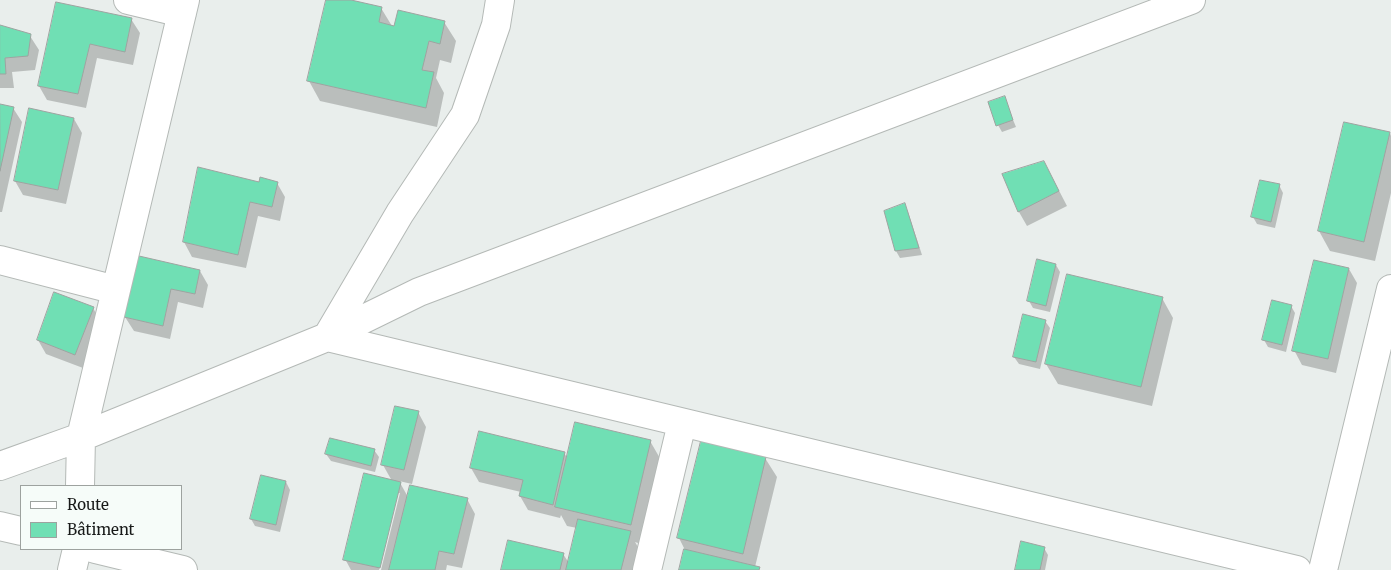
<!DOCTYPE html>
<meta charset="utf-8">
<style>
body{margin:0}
#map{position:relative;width:1391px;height:570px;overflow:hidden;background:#e9eeec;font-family:Merriweather,serif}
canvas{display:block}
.legend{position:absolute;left:20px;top:485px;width:162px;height:65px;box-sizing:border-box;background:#f6fcf9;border:1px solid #9da29f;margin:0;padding:6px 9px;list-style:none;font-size:15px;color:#181a19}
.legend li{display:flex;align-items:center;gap:10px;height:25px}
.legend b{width:25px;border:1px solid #9da29f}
</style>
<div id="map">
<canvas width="1391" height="570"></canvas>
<ul class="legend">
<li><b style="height:6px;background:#fff"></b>Route</li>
<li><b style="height:14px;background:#70dfb4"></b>Bâtiment</li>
</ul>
</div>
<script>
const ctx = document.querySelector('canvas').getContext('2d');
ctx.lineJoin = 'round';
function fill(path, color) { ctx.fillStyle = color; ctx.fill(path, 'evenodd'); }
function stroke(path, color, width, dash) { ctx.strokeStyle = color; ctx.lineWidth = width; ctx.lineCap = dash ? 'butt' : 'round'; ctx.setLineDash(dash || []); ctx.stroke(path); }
fill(new Path2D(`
 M 327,0 L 345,0 L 381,8 L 392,26 L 444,22 L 456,41 L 451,63 L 440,60 L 436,78 L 444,93 L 437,127 L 320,101 L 309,81 Z
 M 57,3 L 131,19 L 140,33 L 133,65 L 97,58 L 86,108 L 47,100 L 39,86 Z
 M 0,26 L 30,36 L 39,50 L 35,70 L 12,72 L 14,88 L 0,88 Z
 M 1004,98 L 1016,127 L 1002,132 L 998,125 Z
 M 0,105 L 13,108 L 22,122 L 2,212 L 0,212 Z
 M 74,119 L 82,133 L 66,204 L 23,195 L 15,181 Z
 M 1390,133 L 1391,136 L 1391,193 L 1375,261 L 1330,251 L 1319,231 Z
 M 1003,174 L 1052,177 L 1067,206 L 1027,226 L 1019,212 Z
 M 259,183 L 277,183 L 285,197 L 280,221 L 258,216 L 246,268 L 192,257 L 184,242 Z
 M 1279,185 L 1283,193 L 1275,228 L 1257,224 L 1253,217 Z
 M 904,205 L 908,212 L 922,255 L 900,258 L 896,251 Z
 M 1056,265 L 1060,272 L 1050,312 L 1033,308 L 1029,301 Z
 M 1349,269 L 1357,283 L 1336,373 L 1302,365 L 1294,350 Z
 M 200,271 L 208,285 L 203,308 L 178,302 L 170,339 L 134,331 L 125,317 Z
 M 1162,298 L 1173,318 L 1152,406 L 1058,384 L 1046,364 Z
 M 1291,306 L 1295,313 L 1286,352 L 1268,347 L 1264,340 Z
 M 93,308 L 101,322 L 83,368 L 46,354 L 38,340 Z
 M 1045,321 L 1050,328 L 1040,369 L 1019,364 L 1014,357 Z
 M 418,412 L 426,427 L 412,484 L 399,481 L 408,497 L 467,499 L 475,514 L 462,568 L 447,565 L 446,570 L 381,570 L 400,493 L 397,493 L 379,570 L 351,570 L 345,559 L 392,481 L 383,465 Z
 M 650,441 L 661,460 L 641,544 L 635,542 L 641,552 L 637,570 L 502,570 L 563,554 L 569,563 L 577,528 L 567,526 L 561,515 L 560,518 L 528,510 L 520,496 L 521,492 L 479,482 L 471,468 L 564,453 L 568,459 Z
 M 374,450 L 379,457 L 375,472 L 331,461 L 326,454 Z
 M 765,458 L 777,477 L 755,567 L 760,570 L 680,570 L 685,550 L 679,538 Z
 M 286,482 L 290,490 L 280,532 L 255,526 L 251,519 Z
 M 1044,548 L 1048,555 L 1045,570 L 1016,570 Z`), '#0003');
const building = new Path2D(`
 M 326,0 L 351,0 L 382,7 L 379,22 L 394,26 L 398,10 L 445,21 L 440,44 L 429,41 L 422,70 L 434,72 L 426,108 L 307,81 Z
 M 56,2 L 132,18 L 125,52 L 90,44 L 78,94 L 38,86 Z
 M 0,25 L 31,34 L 28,56 L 5,58 L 6,74 L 0,74 Z
 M 1005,96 L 1013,120 L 996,126 L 988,102 Z
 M 0,104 L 14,107 L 0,171 Z
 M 29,108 L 74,118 L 58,190 L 14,181 Z
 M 1344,122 L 1390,132 L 1364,242 L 1318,231 Z
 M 1044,161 L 1059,191 L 1018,212 L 1002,174 Z
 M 198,167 L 259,182 L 260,177 L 278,182 L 272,207 L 250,202 L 238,255 L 183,242 Z
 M 1260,180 L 1280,184 L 1271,222 L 1251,217 Z
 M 905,203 L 919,248 L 895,251 L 884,211 Z
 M 139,256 L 200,270 L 195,294 L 171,289 L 163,326 L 124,317 Z
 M 1037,259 L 1056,264 L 1046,306 L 1027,301 Z
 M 1314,260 L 1349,268 L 1328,359 L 1292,351 Z
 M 1067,274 L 1163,297 L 1141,387 L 1045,364 Z
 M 54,292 L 94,307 L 75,355 L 37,340 Z
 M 1272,300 L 1292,305 L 1282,345 L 1262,340 Z
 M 1023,314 L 1046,320 L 1036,362 L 1013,357 Z
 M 395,406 L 419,411 L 404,470 L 381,465 Z
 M 575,422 L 651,440 L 631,525 L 555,507 Z
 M 479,431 L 565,452 L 553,505 L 519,496 L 523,480 L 470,468 Z
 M 330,438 L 375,449 L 371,466 L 325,454 Z
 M 701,441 L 766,457 L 743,554 L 677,538 Z
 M 364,473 L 401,482 L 380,568 L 343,560 Z
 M 261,475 L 286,481 L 276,525 L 250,519 Z
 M 410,485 L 468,498 L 454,554 L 439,551 L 435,570 L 389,570 Z
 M 578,519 L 631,531 L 621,570 L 566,570 Z
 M 508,540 L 564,553 L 560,570 L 501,570 Z
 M 1021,541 L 1045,547 L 1040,570 L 1015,570 Z
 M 684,549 L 760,567 L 759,570 L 679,570 Z`);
fill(building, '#70dfb4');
stroke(building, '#9ea3a0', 1);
const minor = new Path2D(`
 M 128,0 L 182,13
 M 500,0 L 496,25 L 465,115 L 400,213 L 327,337 L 1297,570
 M 0,260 L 116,290
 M 0,466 L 81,437 L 327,337 L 419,292 L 1191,0
 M 80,486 L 81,437 L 185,0
 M 0,526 L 21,531
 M 95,549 L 183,570
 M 72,570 L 77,549
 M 647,570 L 682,423
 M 1323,570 L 1391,289`);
stroke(minor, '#b4b9b6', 30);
stroke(minor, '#fff', 28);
</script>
